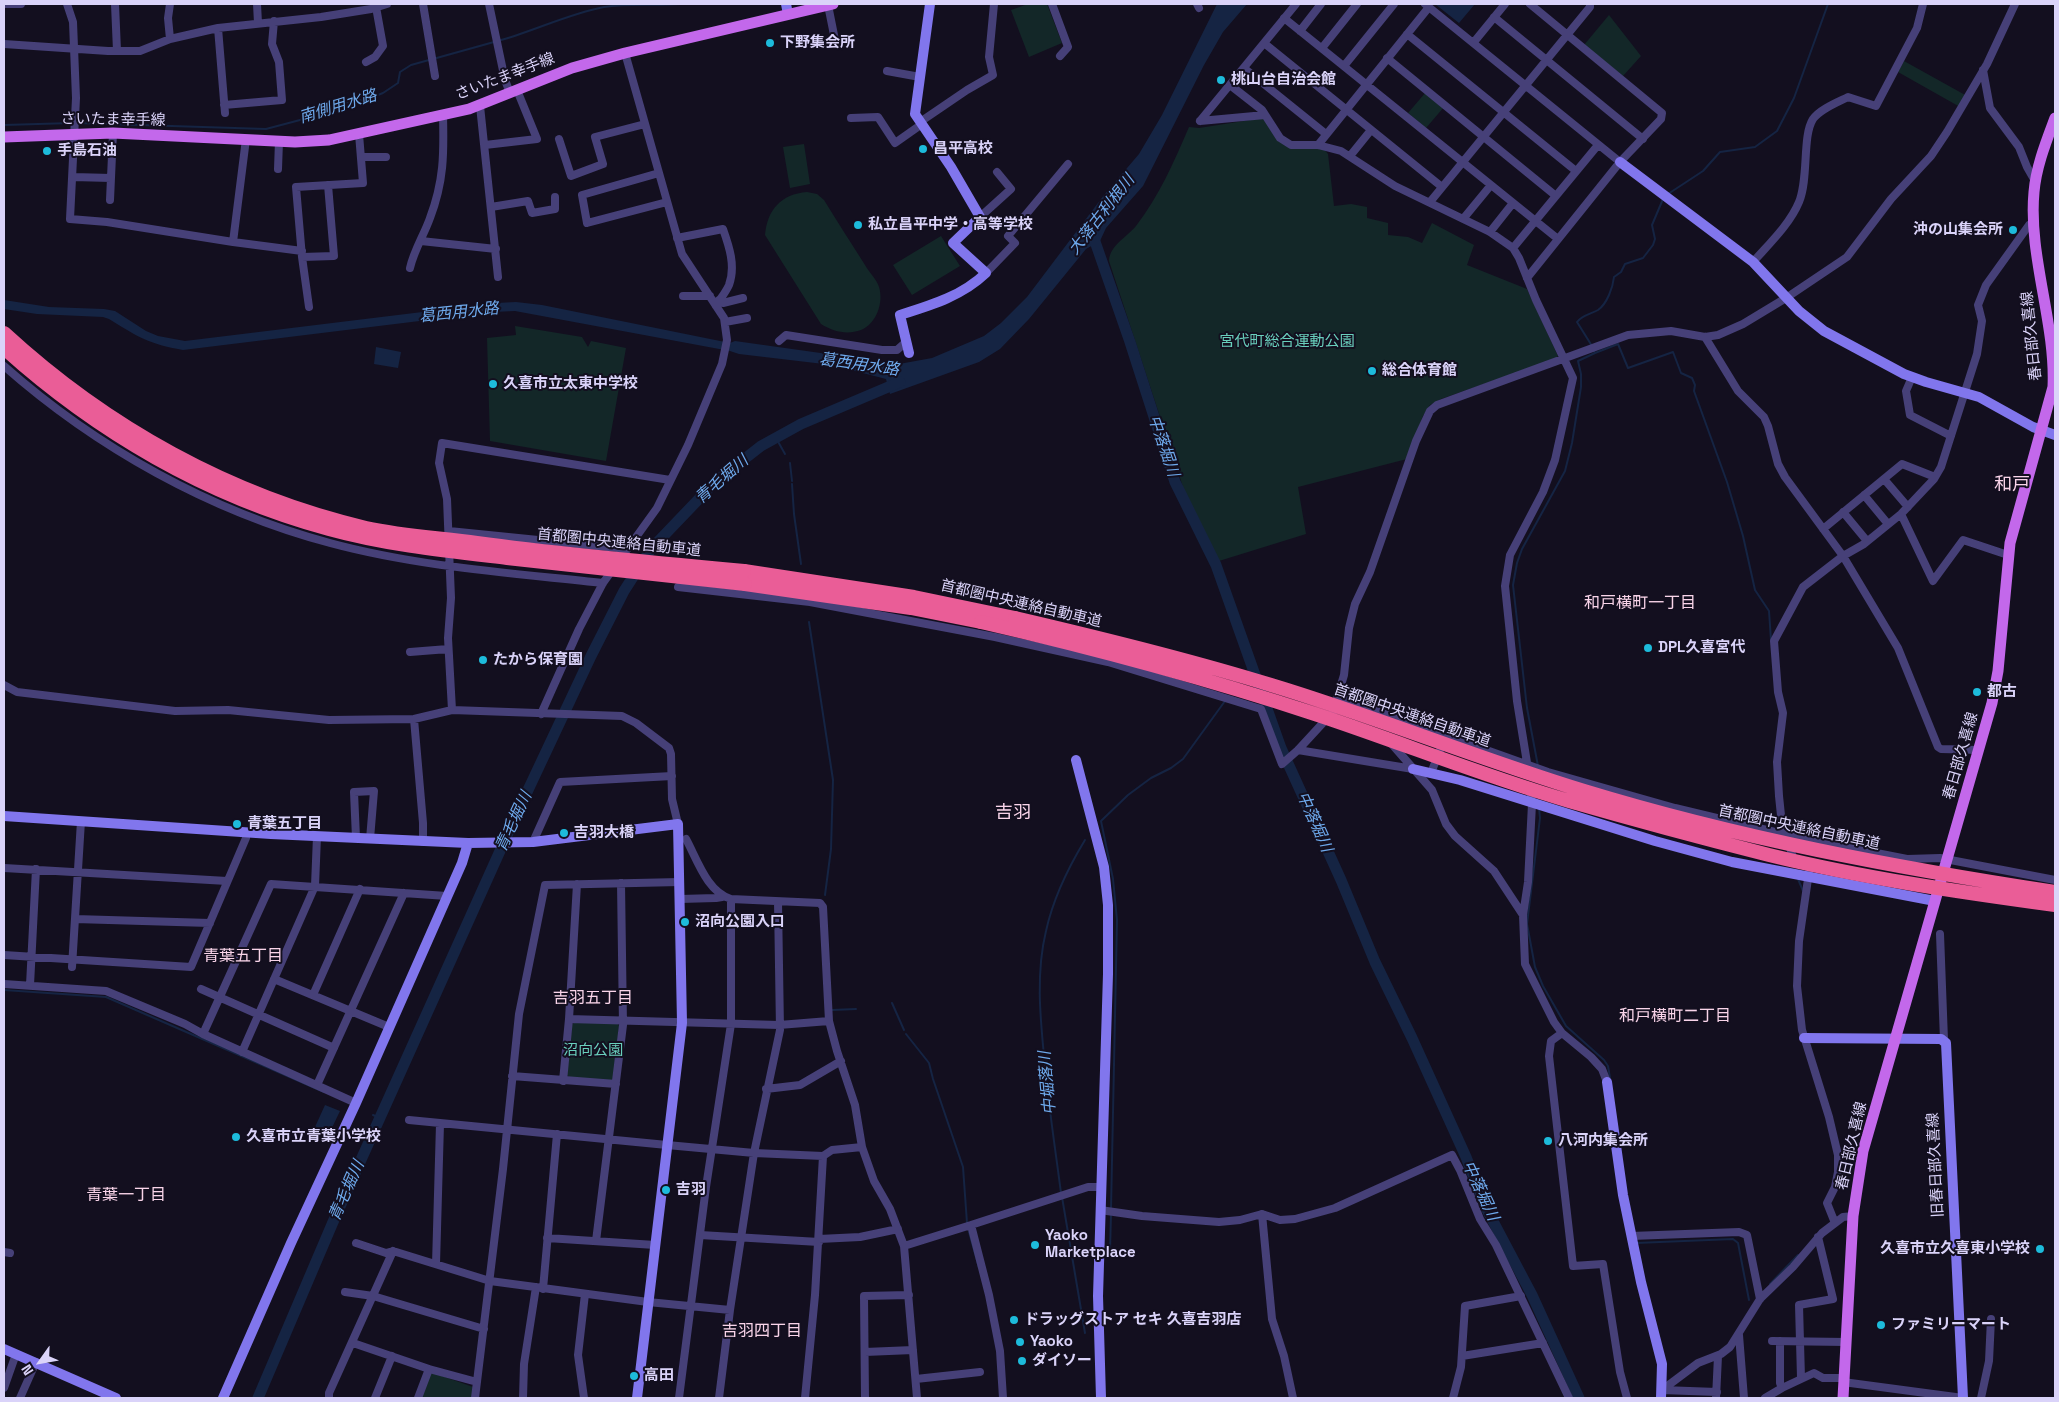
<!DOCTYPE html>
<meta charset="utf-8">
<style>
body{margin:0}
#map{position:relative;width:2059px;height:1402px;overflow:hidden;background:#130f1f;font-family:"Space Grotesk",sans-serif}
canvas{display:block}
.frame{position:absolute;inset:0;border:5px solid #dad3f9;pointer-events:none}
.north{position:absolute;left:15px;top:1337px;width:50px;height:50px;-webkit-text-stroke:4px #130f1f;paint-order:stroke;rotate:238deg;font-size:14px;font-weight:700;line-height:20px;text-align:center;color:#dad3f9}
.north::after{content:'';display:block;margin:auto;width:18px;height:22px;background:#dad3f9;clip-path:polygon(50% 0,100% 100%,50% 72%,0 100%)}
</style>
<div id="map">
<canvas width="2059" height="1402"></canvas>
<div class="frame"></div>
<div class="north">N</div>
</div>
<script>
const ctx = document.querySelector('canvas').getContext('2d');
ctx.lineJoin = 'round';
function fill(path, color) { ctx.fillStyle = color; ctx.fill(path, 'evenodd'); }
function stroke(path, color, width, dash) { ctx.strokeStyle = color; ctx.lineWidth = width; ctx.lineCap = dash ? 'butt' : 'round'; ctx.setLineDash(dash || []); ctx.stroke(path); }
function write(font, color, halo, rows, align = 'center') {
  ctx.font = font + ' "Space Grotesk","Noto Sans JP",sans-serif'; ctx.lineWidth = 4; ctx.setLineDash([]); ctx.textBaseline = 'middle'; ctx.strokeStyle = halo; ctx.fillStyle = color; for (const [text, x, y, turn = 0] of rows) {
    ctx.save(); ctx.translate(x, y); ctx.rotate((+turn || 0) * Math.PI / 180); ctx.textAlign = isNaN(turn) ? turn : align; if (halo) ctx.strokeText(text, 0, 0); ctx.fillText(text, 0, 0); ctx.restore();
  }
}
fill(new Path2D(`
 M 1028,4 L 1047,4 L 1062,43 L 1029,57 L 1011,10 Z
 M 1609,15 L 1641,56 L 1623,76 L 1584,45 Z
 M 1904,61 L 1967,96 L 1960,107 L 1898,72 Z
 M 1426,92 L 1444,107 L 1426,128 L 1408,113 Z
 M 1263,118 C 1286,151 1284,148 1323,148 L 1328,154 L 1334,206 L 1351,204 L 1367,207 L 1367,218 L 1388,223 L 1388,235 L 1408,237 L 1422,243 L 1432,223 L 1474,245 L 1467,265 L 1527,289 L 1558,356 L 1555,359 L 1441,399 L 1430,405 L 1423,416 L 1407,459 L 1298,487 L 1306,534 L 1219,561 L 1185,493 L 1109,261 C 1110,245 1126,238 1136,226 C 1159,196 1174,162 1189,127 L 1199,128 Z
 M 804,144 L 810,184 L 790,188 L 783,147 Z
 M 807,192 L 817,194 L 824,200 C 837,221 851,243 865,265 C 869,272 877,280 879,287 C 884,303 876,324 861,330 C 847,335 834,332 821,324 L 765,235 C 767,210 781,194 807,192 Z
 M 941,236 L 960,266 L 912,295 L 893,265 Z
 M 515,326 L 582,337 L 588,347 L 591,341 L 626,348 L 606,461 L 490,441 L 487,338 L 516,335 Z
 M 574,1023 L 617,1023 L 619,1026 L 614,1079 L 611,1081 L 569,1077 L 567,1075 L 572,1024 Z
 M 431,1372 L 473,1387 L 472,1398 L 420,1398 Z`), '#132728');
fill(new Path2D(`
 M 1217,4 L 1247,4 L 1223,32 L 1204,65 L 1143,186 L 1106,228 L 1100,241 L 1086,249 L 1029,319 L 1000,349 L 979,362 L 890,394 L 886,379 L 855,371 L 849,367 L 739,354 L 730,351 L 515,311 L 493,312 L 183,350 C 149,344 138,337 109,319 L 103,317 L 37,314 L 4,309 L 4,300 L 49,307 L 104,309 L 115,311 L 146,331 L 158,336 L 185,341 L 496,303 L 516,302 L 542,305 L 730,343 L 735,341 L 899,364 L 932,358 L 984,336 L 1001,323 L 1027,297 L 1104,195 L 1139,154 L 1162,115 Z
 M 1435,4 L 1475,4 L 1459,23 Z
 M 376,347 L 401,352 L 398,368 L 374,364 Z
 M 325,1105 L 340,1111 L 329,1134 L 315,1127 Z`), '#152443');
stroke(new Path2D(`
 M 794,4 L 800,4
 M 498,41 C 534,31 568,14 604,7 C 629,3 655,6 681,4
 M 433,59 L 494,42
 M 77,123 L 266,129 L 300,120 L 311,113 L 343,103 L 368,99 L 383,93 L 398,83 L 400,72 L 411,65 L 429,60
 M 4,125 L 72,123
 M 1668,194 L 1703,171 L 1720,152 L 1755,147 L 1777,131 L 1794,98 L 1828,4
 M 1592,346 L 1577,322 C 1582,315 1591,314 1598,310 C 1607,304 1613,287 1614,277 L 1621,272 L 1625,264 L 1643,258 L 1653,245 L 1655,239 L 1652,225 L 1663,199
 M 1595,353 L 1618,344 L 1628,368 L 1673,352 L 1681,373 L 1692,378 L 1695,385 L 1694,391 L 1727,482 L 1743,536 L 1755,590 L 1769,611 L 1771,640
 M 776,438 L 785,454
 M 790,463 L 792,481
 M 792,484 L 794,514 L 801,564
 M 809,622 L 833,780 L 831,849 L 825,895
 M 1538,766 L 1527,708 L 1513,585 L 1517,563 L 1522,549 L 1565,471 L 1572,443 L 1581,387 L 1581,374 L 1578,361 L 1595,353 L 1593,350
 M 1539,808 L 1540,818 L 1527,924 L 1535,967 L 1543,986 L 1566,1026 L 1604,1060 L 1608,1066 L 1610,1078
 M 1798,879 L 1803,891
 M 4,990 L 106,997 L 324,1092
 M 892,1003 L 904,1030
 M 832,1010 L 856,1009
 M 906,1034 L 929,1063 L 933,1079 L 963,1167 L 967,1223
 M 373,1115 L 380,1118
 M 1061,1193 C 1055,1147 1048,1102 1044,1056 C 1040,1015 1036,972 1046,931 C 1053,899 1068,868 1085,840
 M 1062,1197 L 1085,1333
 M 1111,1209 L 1117,920 L 1113,879 L 1101,821 L 1128,795 L 1151,778 L 1171,768 L 1183,759 L 1225,701
 M 1111,1214 L 1110,1251 L 1112,1254
 M 969,1232 L 979,1268
 M 1636,1243 L 1733,1239 L 1738,1243 L 1749,1300
 M 1770,1284 L 1798,1255`), '#152443', 2);
stroke(new Path2D(`
 M 1091,230 L 1130,342 L 1175,482 L 1216,565 L 1281,748 L 1341,880 L 1375,962 L 1412,1038 L 1466,1157 L 1485,1206 L 1532,1295 L 1579,1398
 M 258,1398 L 333,1222 L 513,822 L 591,656 L 624,591 L 651,549 L 717,480 L 738,464 L 761,446 L 801,424 L 900,382`), '#152443', 11);
stroke(new Path2D(`
 M 4,4 L 21,4
 M 67,4 L 73,22 L 76,98 L 70,219 L 107,222 L 233,242
 M 115,4 L 117,51
 M 170,4 L 168,18 L 170,39
 M 257,4 L 258,23
 M 423,4 L 435,76
 M 489,4 L 505,80 L 510,93
 M 1052,4 L 1068,47 L 1060,56
 M 1197,4 L 1199,8
 M 1425,4 L 1620,162
 M 828,5 L 836,45
 M 1494,17 L 1643,139
 M 1284,18 L 1558,239
 M 218,28 L 225,113
 M 1300,31 L 1321,4
 M 1407,34 L 1576,171
 M 1474,42 L 1505,4
 M 1264,43 L 1442,187
 M 4,44 L 108,51 L 140,51 L 170,39 L 218,28 L 321,17 L 371,9 L 387,4
 M 1322,48 L 1357,4
 M 1387,58 L 1556,196
 M 366,62 L 375,57 L 383,46 L 376,7
 M 1344,66 L 1394,4
 M 1244,68 L 1326,134
 M 1983,70 L 1990,108 L 2019,147 L 2027,167 L 2035,181
 M 887,71 L 920,77
 M 1230,85 L 1262,110 L 1280,138 L 1291,145 L 1318,145 L 1341,151 L 1395,186 L 1490,232 L 1513,248 L 1519,258 L 1536,300 L 1573,378 L 1555,460 L 1543,492 L 1510,555 L 1505,586 L 1517,701 L 1529,775
 M 224,105 L 282,100 L 279,62 L 272,44 L 274,21
 M 480,106 L 498,277
 M 851,118 L 878,117 L 895,143 L 922,124
 M 1200,121 L 1296,4
 M 1200,121 L 1265,115
 M 920,122 L 967,90 L 993,75 L 989,57 L 994,4
 M 246,139 L 233,242 L 302,251
 M 559,139 L 571,176 L 603,164 L 595,137 L 645,124
 M 485,145 L 537,139 L 517,90
 M 1318,145 L 1429,7
 M 1350,156 L 1371,130
 M 361,157 L 386,157
 M 278,169 L 279,141
 M 659,173 L 582,195 L 587,223 L 667,202
 M 73,177 L 111,178
 M 110,200 L 113,133
 M 1430,202 L 1590,7 L 1590,4
 M 491,207 L 528,201 L 532,213 L 555,209 L 555,197
 M 980,217 L 1011,189 L 997,172
 M 1463,219 L 1491,185
 M 1490,232 L 1513,203
 M 677,238 L 723,229 C 729,246 736,266 729,285 C 726,292 720,299 716,306
 M 421,241 L 496,249
 M 1513,248 L 1598,145
 M 302,257 L 334,256 L 328,185
 M 1753,262 C 1769,244 1790,224 1799,202 C 1809,178 1802,136 1813,119 C 1820,109 1838,102 1848,97 L 1876,106 L 1917,28 L 1923,4
 M 410,268 C 414,250 424,235 430,218 C 444,181 444,154 443,115
 M 986,273 L 1015,243 L 1008,236 L 1068,164
 M 1527,278 L 1620,162 L 1661,119 L 1662,113 L 1530,4
 M 683,296 L 710,296
 M 719,300 L 723,303 L 743,298
 M 309,307 L 302,257 L 296,187 L 363,183 L 359,134
 M 725,322 L 747,318
 M 1705,337 L 1738,391 L 1764,417 L 1768,426 L 1778,464 L 1785,477 L 1843,556 L 1898,648 L 1938,747 L 1941,749 L 1979,750
 M 779,341 L 786,335 L 882,350 L 897,350 L 906,342
 M 4,366 C 97,448 210,511 330,543 C 419,567 512,573 603,583
 M 1912,377 L 1906,391 L 1910,415 L 1951,436
 M 1884,479 L 1908,507
 M 1864,495 L 1888,524
 M 1843,512 L 1867,541
 M 1901,514 L 1933,581 L 1963,540 L 2008,555
 M 1823,529 L 1902,464 L 1935,477
 M 449,531 L 627,549
 M 678,587 L 810,602 L 995,637 L 1108,662 L 1261,709 L 1282,764 L 1298,750 L 1333,712 L 1344,675 L 1349,628 L 1355,604 L 1370,572 L 1416,441 L 1430,411 L 1437,405 L 1628,335 L 1671,331 L 1705,337 L 1718,335 L 1743,324 L 1786,298 L 1847,257 L 1891,199 L 1931,156 L 1947,132 L 1987,64 L 2015,4
 M 410,652 L 448,649
 M 4,685 L 17,692 L 175,711 L 228,710 L 329,720 L 414,719 L 452,710 L 622,716 L 636,723 L 669,748 L 671,754 L 672,799 L 678,824
 M 1338,697 L 1548,772 L 1675,808 L 1800,838 L 1907,859 L 1940,858 L 2055,880
 M 452,710 L 448,638 L 451,598 L 447,499 L 439,463 L 442,443 L 670,480
 M 541,714 L 579,629 L 603,583 L 657,508 L 688,445 L 722,364 L 727,340 L 724,318 L 682,254 L 625,53
 M 414,719 L 423,823 L 423,842
 M 1390,742 L 1432,790 L 1446,824 L 1455,836 L 1494,871 L 1523,915
 M 1298,750 L 1413,769
 M 1431,773 L 1444,740
 M 1530,786 L 1532,804 L 1528,882 L 1523,915 L 1525,964 L 1554,1022 L 1562,1033 L 1591,1057 L 1602,1069 L 1607,1082
 M 356,838 L 354,792 L 374,791 L 370,839
 M 686,839 C 697,859 707,892 731,899 L 820,903 L 823,907 L 829,1021 L 837,1051 L 855,1105 L 862,1147 L 874,1181 L 890,1209 L 904,1246 L 917,1398
 M 533,842 L 560,782 L 672,776
 M 1795,863 L 1782,825 L 1779,796 L 1777,762 L 1783,713 L 1778,692 L 1774,641 L 1803,587 L 1843,556 L 1864,544 L 1901,514 L 1934,479 L 1941,467 L 1977,354 L 1982,321 L 1978,305 L 1986,285 L 2029,225 L 2034,222
 M 4,868 L 227,881
 M 1809,872 L 1799,941 L 1797,986 L 1802,1030 L 1829,1117 L 1838,1155 L 1838,1172 L 1835,1187 L 1827,1203 L 1835,1223
 M 680,899 L 716,898 L 722,897
 M 75,919 L 210,923
 M 1940,934 L 1944,1040
 M 4,955 L 191,967 L 246,838
 M 72,967 L 81,821
 M 274,979 L 389,1027
 M 4,984 L 106,991 L 185,1024 L 203,1034 L 356,1103
 M 30,985 L 36,869
 M 201,989 L 334,1048
 M 313,995 L 360,889
 M 569,1019 L 779,1025 L 829,1021
 M 1562,1033 L 1551,1041 L 1549,1056 L 1573,1266 L 1603,1264 L 1620,1372 L 1627,1398
 M 203,1034 L 271,884 L 447,896
 M 242,1052 L 315,886 L 317,836
 M 512,1076 L 616,1084
 M 563,1081 L 569,1019 L 577,884
 M 317,1085 L 404,893
 M 766,1089 L 800,1085 L 841,1061
 M 409,1120 L 667,1145 L 754,1153 L 823,1156 L 832,1150 L 862,1147
 M 1100,1210 L 1142,1216 L 1219,1222 L 1240,1220 L 1262,1214 L 1280,1220 L 1295,1219 L 1335,1208 L 1452,1155 L 1460,1170 L 1480,1219 L 1496,1245 L 1569,1398
 M 1262,1214 L 1272,1319 L 1284,1356 L 1293,1398
 M 700,1235 L 819,1242
 M 1631,1236 L 1739,1232 L 1747,1235 L 1760,1299
 M 547,1238 L 655,1245
 M 819,1239 L 860,1237 L 898,1229
 M 596,1241 L 623,1025 L 621,883
 M 356,1243 L 386,1253 L 393,1251 L 490,1281 L 648,1302 L 730,1310
 M 904,1246 L 971,1225
 M 4,1252 L 10,1253
 M 436,1264 L 440,1124
 M 543,1289 L 557,1134
 M 345,1292 L 373,1296 L 484,1329
 M 1739,1335 L 1744,1398
 M 1772,1341 L 1846,1342
 M 1780,1341 L 1780,1383 L 1782,1388
 M 353,1343 L 429,1369 L 477,1382
 M 865,1352 L 913,1350
 M 1462,1356 L 1543,1343
 M 1801,1378 L 1799,1305 L 1833,1299 L 1818,1237
 M 916,1379 L 980,1372
 M 1843,1382 L 1963,1398
 M 4,1388 L 16,1354
 M 1662,1390 L 1698,1363 L 1721,1354 L 1730,1347 L 1760,1299 L 1793,1267 L 1822,1233 L 1843,1217 L 1853,1216
 M 1662,1390 L 1717,1392
 M 20,1398 L 36,1362
 M 329,1398 L 329,1393 L 393,1251
 M 375,1398 L 392,1356
 M 418,1398 L 429,1369
 M 475,1398 L 503,1169 L 519,1014 L 545,885 L 680,882
 M 523,1398 L 524,1364 L 536,1287
 M 584,1398 L 578,1355 L 585,1294
 M 679,1398 L 706,1187 L 731,1024 L 731,899
 M 719,1398 L 730,1310 L 754,1153 L 780,1030 L 778,902
 M 805,1398 L 815,1295 L 823,1156
 M 865,1398 L 864,1296 L 909,1295
 M 1003,1398 L 1000,1351 L 989,1295 L 971,1225 L 1088,1187 L 1101,1187
 M 1453,1398 L 1461,1367 L 1465,1306 L 1521,1296
 M 1716,1398 L 1718,1356
 M 1765,1398 L 1782,1388 L 1814,1373 L 1823,1378 L 1844,1378
 M 1981,1398 L 1989,1361 L 1991,1319`), '#464078', 8);
stroke(new Path2D(`
 M 786,4 L 788,14
 M 1620,162 L 1753,262 L 1799,311 L 1824,331 L 1904,374 L 1926,382 L 1979,397 L 2033,427 L 2055,435
 M 909,353 L 900,315 C 932,305 962,296 986,273 L 953,243 L 980,217 L 951,167 L 915,114 L 930,4
 M 1076,760 L 1104,867 L 1108,905 L 1108,974 L 1098,1296 L 1101,1398
 M 1413,769 L 1460,780 L 1655,841 L 1732,862 L 1935,901
 M 4,816 L 271,834 L 468,843 L 533,842 L 678,824 L 682,1023 L 637,1398
 M 1804,1038 L 1941,1039 L 1946,1043 L 1963,1398
 M 1607,1082 L 1623,1195 L 1641,1282 L 1662,1364 L 1661,1398
 M 4,1349 L 116,1398
 M 223,1398 L 291,1243 L 356,1103 L 462,863 L 468,843`), '#8176ed', 10);
stroke(new Path2D(`
 M 4,137 L 113,133 L 295,142 L 329,140 L 469,109 L 572,68 L 625,53 L 833,4
 M 1843,1398 L 1853,1216 L 1863,1151 L 1992,703 L 1998,671 L 2010,543 L 2053,387 C 2056,324 2028,255 2034,192 C 2036,167 2046,142 2055,118`), '#c368eb', 11);
stroke(new Path2D(`
 M 744,571 L 914,597 L 1015,618
 M 745,584 L 911,608 L 981,622`), '#ea5d97', 14);
stroke(new Path2D(`
 M 4,333 C 106,427 230,496 366,528 C 403,536 441,538 477,543 C 566,555 655,563 744,571
 M 4,348 C 97,432 207,496 329,529 C 387,545 447,551 507,558 C 586,567 665,576 745,584
 M 1015,618 C 1101,638 1187,659 1271,685 C 1377,717 1479,759 1584,791 C 1738,838 1897,868 2055,892
 M 981,622 C 1094,648 1205,678 1315,714 C 1400,742 1483,776 1569,801 C 1635,820 1702,838 1769,855 C 1863,878 1959,892 2055,905`), '#ea5d97', 14);
for (const [x, y, r, color] of [
 [770,43,5,"#1dbbdb"],
 [1221,80,5,"#1dbbdb"],
 [923,149,5,"#1dbbdb"],
 [47,151,5,"#1dbbdb"],
 [858,225,5,"#1dbbdb"],
 [2013,230,5,"#1dbbdb"],
 [1372,371,5,"#1dbbdb"],
 [493,384,5,"#1dbbdb"],
 [1648,648,5,"#1dbbdb"],
 [483,660,5,"#1dbbdb"],
 [1977,692,5,"#1dbbdb"],
 [237,824,5,"#1dbbdb"],
 [564,833,5,"#1dbbdb"],
 [685,922,5,"#1dbbdb"],
 [236,1137,5,"#1dbbdb"],
 [1548,1141,5,"#1dbbdb"],
 [666,1190,5,"#1dbbdb"],
 [1035,1245,5,"#1dbbdb"],
 [2040,1249,5,"#1dbbdb"],
 [1014,1320,5,"#1dbbdb"],
 [1881,1325,5,"#1dbbdb"],
 [1020,1342,5,"#1dbbdb"],
 [1022,1361,5,"#1dbbdb"],
 [634,1376,5,"#1dbbdb"]
]) { const dot = new Path2D(); dot.arc(x, y, r, 0, 2 * Math.PI); ctx.fillStyle = color; ctx.fill(dot); stroke(dot, '#130f1f', 2); }
write('bold 15px', '#dad3f9', '#130f1f', [
 ["下野集会所",780,43],
 ["桃山台自治会館",1231,80],
 ["昌平高校",933,149],
 ["手島石油",57,151],
 ["私立昌平中学・高等学校",868,225],
 ["沖の山集会所",2003,230,"right"],
 ["総合体育館",1382,371],
 ["久喜市立太東中学校",503,384],
 ["DPL久喜宮代",1658,648],
 ["たから保育園",493,660],
 ["都古",1987,692],
 ["青葉五丁目",247,824],
 ["吉羽大橋",574,833],
 ["沼向公園入口",695,922],
 ["久喜市立青葉小学校",246,1137],
 ["八河内集会所",1558,1141],
 ["吉羽",676,1190],
 ["Yaoko",1045,1236],
 ["Marketplace",1045,1253],
 ["久喜市立久喜東小学校",2030,1249,"right"],
 ["ドラッグストア セキ 久喜吉羽店",1024,1320],
 ["ファミリーマート",1891,1325],
 ["Yaoko",1030,1342],
 ["ダイソー",1032,1361],
 ["高田",644,1376]
], 'left');
write('15px', '#dad3f9', '#130f1f', [
 ["さいたま幸手線",505,77,-21],
 ["さいたま幸手線",113,120,1],
 ["春日部久喜線",2032,336,-96],
 ["首都圏中央連絡自動車道",619,543,6],
 ["首都圏中央連絡自動車道",1021,604,13],
 ["首都圏中央連絡自動車道",1412,716,19],
 ["春日部久喜線",1961,756,-74],
 ["首都圏中央連絡自動車道",1799,828,12],
 ["春日部久喜線",1852,1146,-77],
 ["旧春日部久喜線",1936,1165,-93]
]);
write('15px', '#69cfbd', '#130f1f', [
 ["宮代町総合運動公園",1287,342],
 ["沼向公園",593,1051]
]);
write('italic 16px', '#6ea9ec', '#130f1f', [
 ["南側用水路",338,107,-17],
 ["大落古利根川",1102,215,-52],
 ["葛西用水路",459,313,-6],
 ["葛西用水路",859,365,8],
 ["中落堀川",1163,446,71],
 ["青毛堀川",722,480,-41],
 ["青毛堀川",514,822,-65],
 ["中落堀川",1314,822,66],
 ["中堀落川",1048,1083,-95],
 ["青毛堀川",347,1191,-66],
 ["中落堀川",1480,1191,65]
]);
write('16px', '#f9d4e9', '#130f1f', [
 ["和戸横町一丁目",1640,604],
 ["青葉五丁目",243,957],
 ["吉羽五丁目",593,999],
 ["和戸横町二丁目",1675,1017],
 ["青葉一丁目",126,1196],
 ["吉羽四丁目",762,1332]
]);
write('18px', '#f9d4e9', '#130f1f', [
 ["和戸",2012,485],
 ["吉羽",1013,813]
]);
</script>
